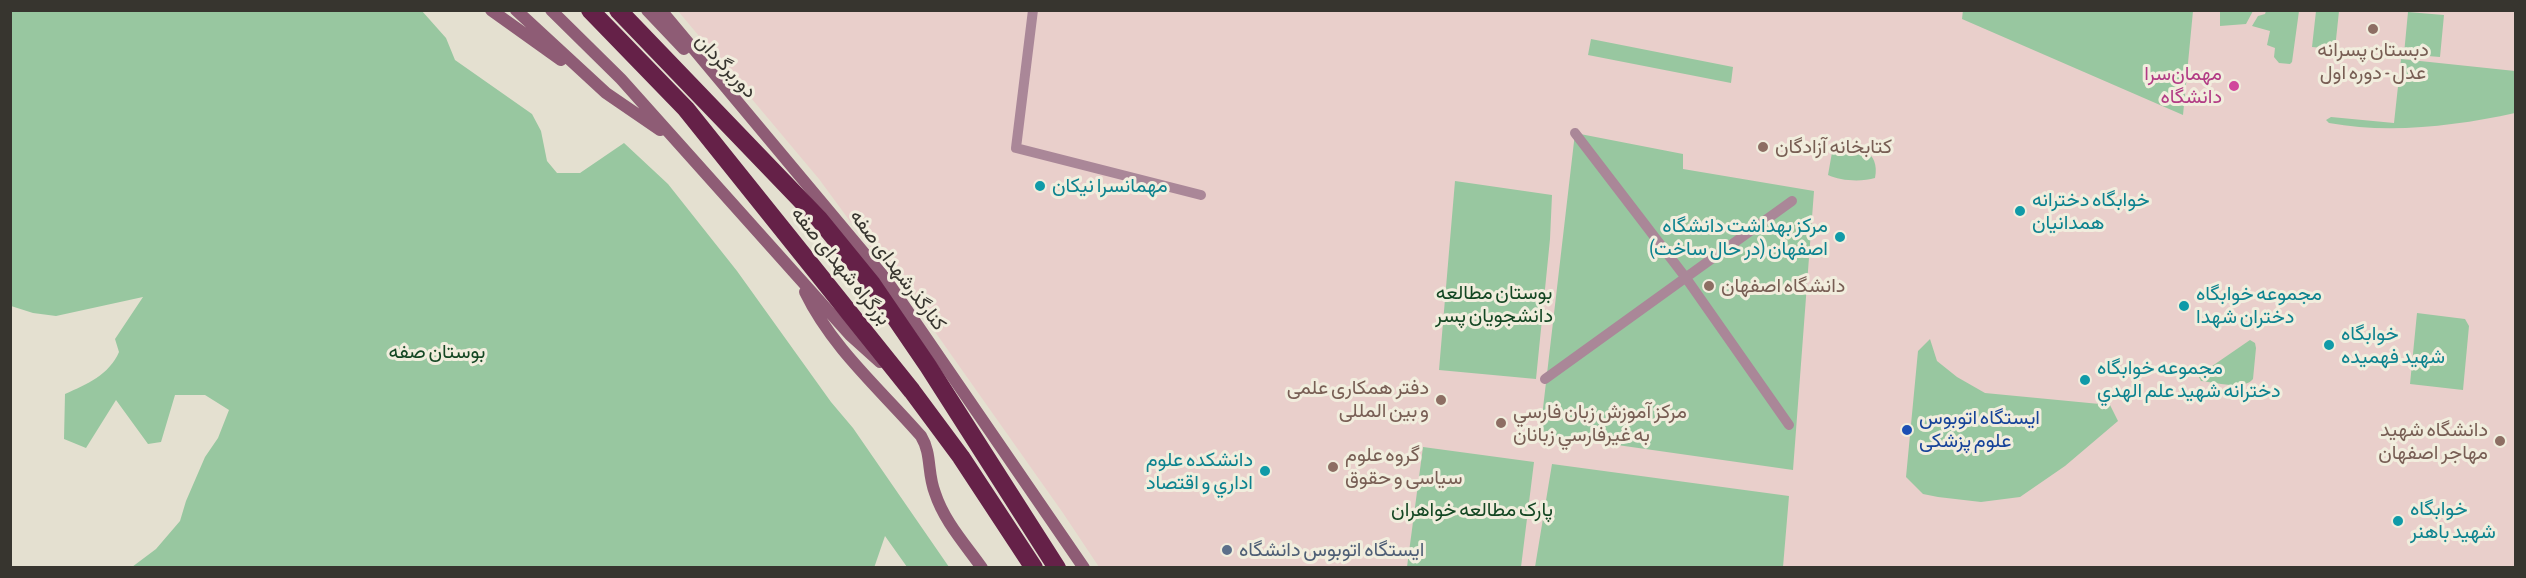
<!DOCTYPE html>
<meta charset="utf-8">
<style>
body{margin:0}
#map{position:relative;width:2526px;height:578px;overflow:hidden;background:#e4e0d0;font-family:"Asap Condensed",sans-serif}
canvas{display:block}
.frame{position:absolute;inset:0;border:12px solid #37352f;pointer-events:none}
</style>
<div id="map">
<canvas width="2526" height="578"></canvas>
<div class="frame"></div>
</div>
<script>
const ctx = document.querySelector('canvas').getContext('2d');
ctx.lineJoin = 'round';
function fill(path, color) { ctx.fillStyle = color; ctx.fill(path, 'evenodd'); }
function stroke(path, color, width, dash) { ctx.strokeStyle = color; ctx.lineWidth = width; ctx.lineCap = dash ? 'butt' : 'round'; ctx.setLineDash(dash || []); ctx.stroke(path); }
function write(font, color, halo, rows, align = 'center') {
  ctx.font = font + ' "Asap Condensed",Vazirmatn,sans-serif'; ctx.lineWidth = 6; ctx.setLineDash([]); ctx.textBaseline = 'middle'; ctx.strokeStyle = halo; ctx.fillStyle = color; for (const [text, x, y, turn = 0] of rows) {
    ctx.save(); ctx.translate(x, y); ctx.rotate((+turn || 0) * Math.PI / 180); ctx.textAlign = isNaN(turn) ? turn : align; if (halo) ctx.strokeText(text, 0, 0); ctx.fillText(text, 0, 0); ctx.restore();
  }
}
fill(new Path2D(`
 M 678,11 L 2515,11 L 2515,567 L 1099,567 L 1063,513 L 909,295 L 855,228 L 819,179 Z`), '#e9cfcb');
fill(new Path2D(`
 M 11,10 L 422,11 L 446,38 L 455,60 L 532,114 L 541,131 L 547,161 L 557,173 L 580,173 L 624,143 L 668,184 L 737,271 L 831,402 L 853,428 L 949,567 L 907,567 L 885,536 L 874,568 L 132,567 L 156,549 L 180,521 L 186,501 L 205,457 L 218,438 L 229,410 L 205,395 L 175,395 L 161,442 L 148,444 L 116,400 L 86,448 L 64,439 L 65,394 C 87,384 109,375 119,352 L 115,339 L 143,297 L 56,316 L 33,313 L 11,306 Z
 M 1963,10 L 2193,11 L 2183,115 L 1962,19 Z
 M 2220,11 L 2253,11 L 2246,24 L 2220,26 Z
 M 2266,11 L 2299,11 L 2292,62 L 2290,64 L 2279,63 L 2274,57 L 2275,48 L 2267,45 L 2270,31 L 2252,26 L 2258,16 L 2265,14 Z
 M 2316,11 L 2339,11 L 2335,49 L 2312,47 Z
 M 2408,12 L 2444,15 L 2440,57 L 2404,54 Z
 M 1591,39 L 1733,67 L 1731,83 L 1588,55 Z
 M 2401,59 L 2515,71 L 2515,113 C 2456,126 2389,134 2329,123 L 2326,120 L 2331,117 L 2394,123 Z
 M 1575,133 L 1683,154 L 1683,169 L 1814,191 L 1793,470 L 1540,434 Z
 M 1834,141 C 1856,143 1881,151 1875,178 C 1862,182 1840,181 1828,175 Z
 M 1455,181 L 1552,195 L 1550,239 L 1536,379 L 1439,370 Z
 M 2417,313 L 2465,319 L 2469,326 L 2463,390 L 2410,384 Z
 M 1930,339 L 1937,361 L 1957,377 L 1985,393 L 2110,405 L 2118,421 L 2065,466 L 2020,497 L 1981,502 L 1938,497 L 1923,494 L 1906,477 L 1918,351 Z
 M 2250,340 L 2255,343 L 2256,348 L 2253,379 C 2244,391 2214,382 2201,381 L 2199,377 L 2202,373 Z
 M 1423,447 L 1534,462 L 1521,567 L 1407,567 Z
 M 1552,464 L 1789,496 L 1783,567 L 1535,567 Z`), '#98c7a0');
stroke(new Path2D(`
 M 1033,10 L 1016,148 L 1201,195
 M 1575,133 L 1686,278 L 1789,425
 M 1545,379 L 1792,201`), '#aa8798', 10);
stroke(new Path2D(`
 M 491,10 L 561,60
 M 516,10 L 606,93 L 660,130
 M 551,10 L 621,79 L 850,335 L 880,362
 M 647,10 L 684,49
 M 661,10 L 885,278 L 1084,568
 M 805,292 C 832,348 880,389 921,436 C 932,454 927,473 935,493 C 944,521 965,544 982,568`), '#8e5c75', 12);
stroke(new Path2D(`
 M 590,10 L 686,109 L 912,391 L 961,457 L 1034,568
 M 618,10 L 819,219 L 872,284 L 928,366 L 1057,568`), '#652148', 18);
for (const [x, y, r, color] of [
 [2373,29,6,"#8d6e63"],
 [2234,86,6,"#d1479c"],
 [1763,147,6,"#8d6e63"],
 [1040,186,6,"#0f9aa8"],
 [2020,211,6,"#0f9aa8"],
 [1840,237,6,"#0f9aa8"],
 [1709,286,6,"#8d6e63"],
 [2184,306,6,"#0f9aa8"],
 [2329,345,6,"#0f9aa8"],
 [2085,380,6,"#0f9aa8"],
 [1441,400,6,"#8d6e63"],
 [1501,423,6,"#8d6e63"],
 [1907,430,6,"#1a4fb4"],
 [2500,441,6,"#8d6e63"],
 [1333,467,6,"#8d6e63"],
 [1265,471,6,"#0f9aa8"],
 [2398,521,6,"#0f9aa8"],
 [1227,550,6,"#5c6f8a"]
]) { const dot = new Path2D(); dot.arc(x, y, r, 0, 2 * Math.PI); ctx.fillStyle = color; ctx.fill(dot); stroke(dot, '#f1eddd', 2); }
write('20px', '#785e54', '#f1eddd', [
 ["دبستان پسرانه",2373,50,"center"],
 ["عدل - دوره اول",2373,73,"center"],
 ["کتابخانه آزادگان",1775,147],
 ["دانشگاه اصفهان",1721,286],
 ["دفتر همکاری علمی",1429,388,"right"],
 ["و بین المللی",1429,411,"right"],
 ["مرکز آموزش زبان فارسي",1513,412],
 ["به غيرفارسي زبانان",1513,435],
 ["دانشگاه شهید",2488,430,"right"],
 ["مهاجر اصفهان",2488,453,"right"],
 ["گروه علوم",1345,455],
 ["سیاسی و حقوق",1345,478]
], 'left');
write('20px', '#37352f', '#f1eddd', [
 ["دوربرگردان",726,66,47],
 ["بزرگراه شهدای صفه",841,266,51],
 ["کنارگذرشهدای صفه",898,270,53]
]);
write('20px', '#b23c85', '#f1eddd', [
 ["مهمان‌سرا",2222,74],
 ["دانشگاه",2222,97]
], 'right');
write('20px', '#0d838f', '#f1eddd', [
 ["مهمانسرا نیکان",1052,186],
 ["خوابگاه دخترانه",2032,200],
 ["همدانیان",2032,223],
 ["مرکز بهداشت دانشگاه",1828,226,"right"],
 ["اصفهان (در حال ساخت)",1828,249,"right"],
 ["مجموعه خوابگاه",2196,294],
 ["دختران شهدا",2196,317],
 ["خوابگاه",2341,334],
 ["شهید فهمیده",2341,357],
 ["مجموعه خوابگاه",2097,368],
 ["دخترانه شهيد علم الهدي",2097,391],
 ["دانشکده علوم",1253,460,"right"],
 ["اداري و اقتصاد",1253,483,"right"],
 ["خوابگاه",2410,509],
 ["شهید باهنر",2410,532]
], 'left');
write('20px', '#144723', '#f1eddd', [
 ["بوستان مطالعه",1494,293],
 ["دانشجویان پسر",1494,316],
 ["بوستان صفه",437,352],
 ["پارک مطالعه خواهران",1472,510]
]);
write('20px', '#164399', '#f1eddd', [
 ["ایستگاه اتوبوس",1919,418],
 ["علوم پزشکی",1919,441]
], 'left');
write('20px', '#4e5e75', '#f1eddd', [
 ["ایستگاه اتوبوس دانشگاه",1239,550]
], 'left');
</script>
